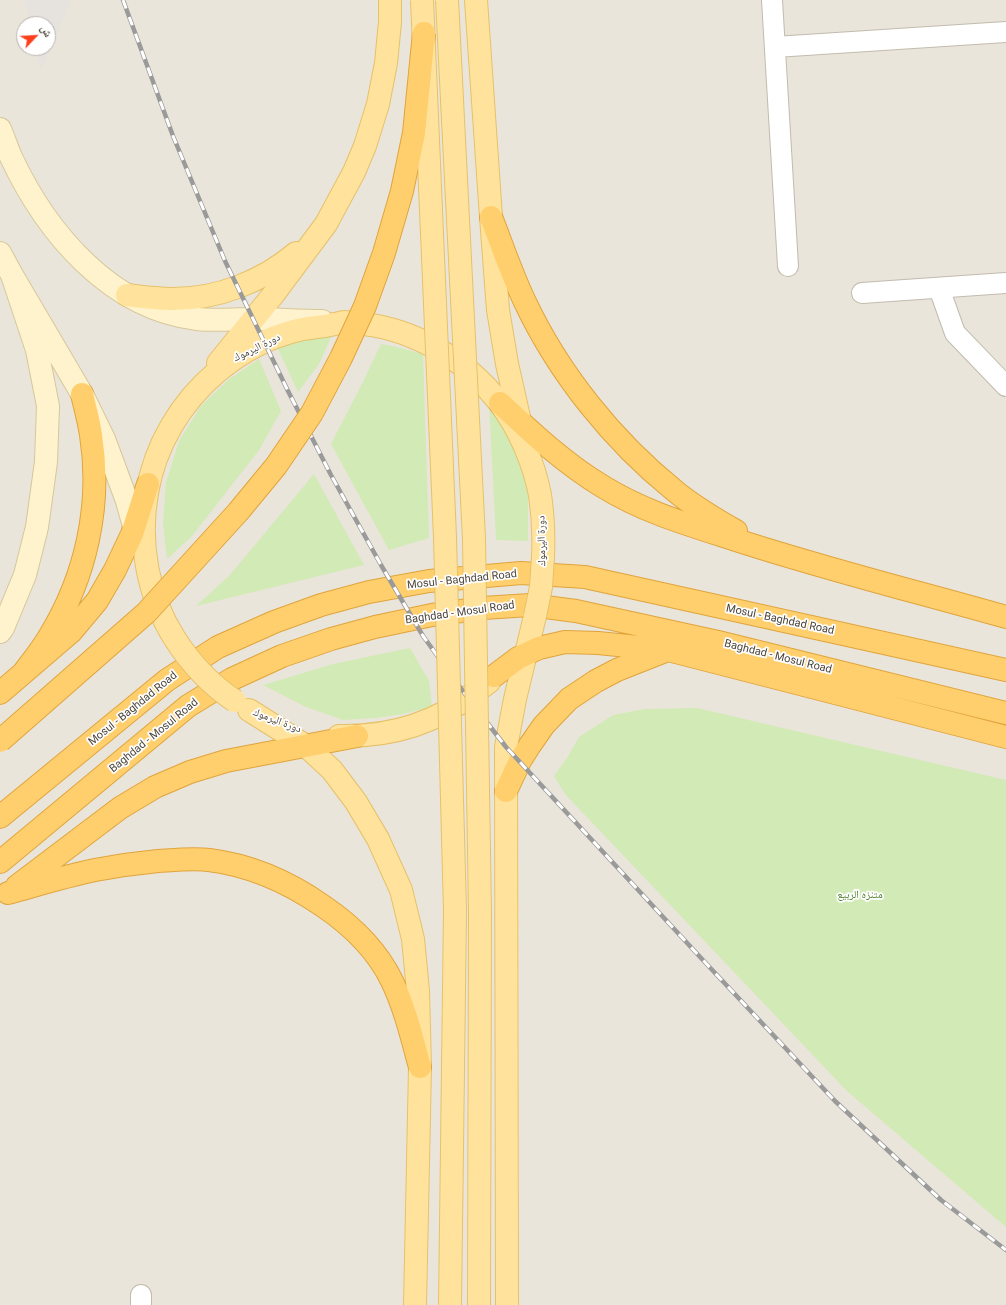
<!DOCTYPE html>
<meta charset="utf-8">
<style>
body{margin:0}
#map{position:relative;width:1006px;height:1305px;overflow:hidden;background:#f6f3ec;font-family:Roboto,"Noto Naskh Arabic",sans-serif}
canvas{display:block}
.north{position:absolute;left:16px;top:16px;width:40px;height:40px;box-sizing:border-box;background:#fff;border:1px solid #b7b4b0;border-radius:50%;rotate:65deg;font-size:11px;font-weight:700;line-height:16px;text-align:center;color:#4b4439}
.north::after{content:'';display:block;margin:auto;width:14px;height:18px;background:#fc3f1d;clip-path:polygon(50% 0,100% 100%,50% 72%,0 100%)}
</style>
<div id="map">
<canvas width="1006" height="1305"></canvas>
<div class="north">ش</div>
</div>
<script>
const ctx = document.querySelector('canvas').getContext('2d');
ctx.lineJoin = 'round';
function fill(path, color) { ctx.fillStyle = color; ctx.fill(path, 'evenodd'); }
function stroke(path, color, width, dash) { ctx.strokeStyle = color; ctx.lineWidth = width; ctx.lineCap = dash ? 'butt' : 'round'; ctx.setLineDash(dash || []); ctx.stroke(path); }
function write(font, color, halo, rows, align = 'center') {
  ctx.font = font + ' Roboto,"Noto Naskh Arabic",sans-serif'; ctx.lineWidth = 3.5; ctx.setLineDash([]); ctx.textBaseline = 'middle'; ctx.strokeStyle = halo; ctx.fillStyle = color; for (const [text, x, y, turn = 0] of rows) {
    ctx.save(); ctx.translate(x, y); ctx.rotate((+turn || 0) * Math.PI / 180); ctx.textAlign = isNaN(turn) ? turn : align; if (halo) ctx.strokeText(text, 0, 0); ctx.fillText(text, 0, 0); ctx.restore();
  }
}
fill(new Path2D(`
 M 0,0 L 1006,0 L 1006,1305 L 0,1305 ZM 24,24 L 48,24 L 48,48 L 24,48 Z`), '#eae5da');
fill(new Path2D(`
 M 25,0 L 71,0 L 41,71 L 36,48 L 48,48 L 48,24 L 30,24 Z`), '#e6e2dd');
fill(new Path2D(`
 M 332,335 L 319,364 L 298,392 L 278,349 L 301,340 Z
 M 381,344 L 397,347 L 423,354 L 429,538 L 389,550 L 331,444 L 363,382 Z
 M 259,359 L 281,411 L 259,450 L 192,536 L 167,559 L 163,524 L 166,482 L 179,441 L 201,406 L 228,380 Z
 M 489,401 L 503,420 L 522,469 L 528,495 L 528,541 L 496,540 Z
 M 314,474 L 364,565 L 196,606 L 230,575 Z
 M 410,648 L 429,681 L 432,707 L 403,714 L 376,718 L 343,720 L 306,707 L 263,685 L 333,664 Z
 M 697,708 L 1006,780 L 1006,1227 L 847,1091 L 565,794 L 554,776 L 567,758 L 579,737 L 613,715 L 645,709 Z`), '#d2eab5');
const street = new Path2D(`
 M 772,0 L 788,266
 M 775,47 L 1006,32
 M 939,288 L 955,333 L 1006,386
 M 862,293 L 1006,283
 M 141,1305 L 141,1295`);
const secondary = new Path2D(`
 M 0,129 C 4,138 7,148 11,157 C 46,232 110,309 197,319 C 215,321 234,319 252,319 C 275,319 298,321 322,321
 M 0,253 L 12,275 L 82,394 L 104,439 L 127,501 L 137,537
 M 0,632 L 3,628 L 25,575 L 37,527 L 46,462 L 48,406 L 37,350 L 12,275`);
const primary = new Path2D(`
 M 476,0 L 491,217 L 498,310 L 507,364 L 521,426
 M 127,295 C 142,297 157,299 173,299 C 217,299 262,282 296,253
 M 218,363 L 273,295 L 326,224 L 354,172 L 365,146 L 378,104 L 386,63 L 390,22 L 390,0
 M 175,639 C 148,597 138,543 147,493 C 155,445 181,402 218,371 C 241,352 269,337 298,330 C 307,328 316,327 325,326 C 331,325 338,323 344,322 C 350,322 357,324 364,324 C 416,330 467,361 499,402 C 519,428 534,463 540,495 C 543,515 544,536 543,557
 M 249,710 L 306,746 L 332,770 L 356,802 L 378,839 L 401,890 L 413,939 L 418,991 L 420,1067 L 415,1305
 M 339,736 C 389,737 435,724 474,693 C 479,689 484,686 489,682
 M 507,1305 L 506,747 L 515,699 L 535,616`);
const highway = new Path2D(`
 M 491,217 C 502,245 512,275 525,302 C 559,374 613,441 675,491 C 693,506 715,519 736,531
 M 500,403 C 532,433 564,463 602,486 C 642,511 686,524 730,538 C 821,568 914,591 1006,617
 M 24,672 C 33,660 42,649 49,637 C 86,577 102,505 91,435 C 89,421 85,407 82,394
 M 494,676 L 518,658 L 539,648 L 565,642 L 598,643 L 668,650 L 1006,737
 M 0,693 L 71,632 L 97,601 L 115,570 L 132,534 L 148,484
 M 506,791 L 520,761 L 530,745 L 544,725 L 569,699 L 596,681 L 617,670 L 665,651
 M 0,817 L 167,680 L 218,647 L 274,622 L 321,605 L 369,592 L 429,581 L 521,573 L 585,577 L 1006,670
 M 0,862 L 188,706 L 232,679 L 282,656 L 331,639 L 375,627 L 432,615 L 483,608 L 530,605 L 576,611 L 718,642 L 1006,713
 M 17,886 L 120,808 L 155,787 L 190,772 L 226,761 L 357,736
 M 8,893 C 37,885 66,876 95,870 C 116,866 137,863 158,861 C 174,860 194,858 209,860 C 250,865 290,883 323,906 C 351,925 377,950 392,981 C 405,1008 412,1038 420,1067`);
stroke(street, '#c2bbae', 22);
stroke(secondary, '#d6c79b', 24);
stroke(primary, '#e6c16a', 24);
stroke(highway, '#e0a43c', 24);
stroke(street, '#fff', 20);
stroke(secondary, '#fff3cd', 22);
stroke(primary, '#ffe39c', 22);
stroke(highway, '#ffcf6e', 22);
const rail = new Path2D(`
 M 123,0 L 173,136 L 225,261 L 288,391 L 331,475 L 381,565 L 423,636 L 468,698 L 506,747 L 701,958 L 835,1101 L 941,1200 L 1006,1250`);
stroke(rail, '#9a9a9a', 4.5);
stroke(rail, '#fff', 3, [9]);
const primaryBridge = new Path2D(`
 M 422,0 L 445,537 L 455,911 L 450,1305
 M 447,0 L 474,539 L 480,913 L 479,1305
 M 535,616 L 541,587 L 543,557
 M 175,639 C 191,664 211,685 235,701`);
const highwayBridge = new Path2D(`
 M 0,741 L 146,613 L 238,512 L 276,466 L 312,413 L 341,358 L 365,306 L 384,253 L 402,191 L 414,133 L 424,33`);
stroke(primaryBridge, '#e6c16a', 24, []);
stroke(highwayBridge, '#e0a43c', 24, []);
stroke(primaryBridge, '#ffe39c', 22);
stroke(highwayBridge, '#ffcf6e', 22);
write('11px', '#4b4439', '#fff', [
 ["دورة اليرموك",257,348,-26],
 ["دورة اليرموك",542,541,-91],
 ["Mosul - Baghdad Road",462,580,-6],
 ["Baghdad - Mosul Road",460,613,-8],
 ["Mosul - Baghdad Road",780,620,12],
 ["Baghdad - Mosul Road",778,657,14],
 ["Mosul - Baghdad Road",133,709,-39],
 ["دورة اليرموك",277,721,21],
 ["Baghdad - Mosul Road",154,736,-39]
]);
write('11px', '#4a7f2a', '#fff', [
 ["متنزه الربيع",860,895]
]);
</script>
